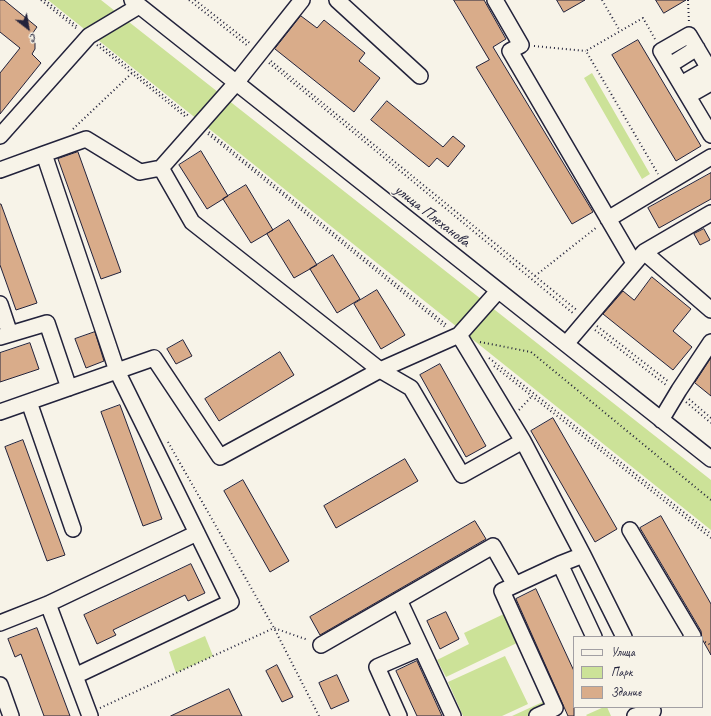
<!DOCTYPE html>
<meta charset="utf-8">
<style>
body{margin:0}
#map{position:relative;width:711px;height:716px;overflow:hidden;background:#f7f3e8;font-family:Caveat,sans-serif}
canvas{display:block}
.legend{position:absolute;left:573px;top:636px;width:130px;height:72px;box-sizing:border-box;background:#f7f3e8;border:1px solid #a29fa3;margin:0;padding:5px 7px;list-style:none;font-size:12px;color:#22223b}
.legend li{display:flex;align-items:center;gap:8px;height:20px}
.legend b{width:20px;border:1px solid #a29fa3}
.north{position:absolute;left:8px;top:8px;width:40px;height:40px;-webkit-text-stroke:3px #f7f3e8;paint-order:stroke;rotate:149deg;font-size:11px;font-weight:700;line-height:16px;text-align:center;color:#22223b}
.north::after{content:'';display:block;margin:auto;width:14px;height:18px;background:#22223b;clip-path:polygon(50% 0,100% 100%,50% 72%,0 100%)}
</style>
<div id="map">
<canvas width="711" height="716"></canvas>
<ul class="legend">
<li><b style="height:5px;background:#f7f3e8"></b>Улица</li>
<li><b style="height:11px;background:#cce298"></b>Парк</li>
<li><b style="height:11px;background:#d9ac8a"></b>Здание</li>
</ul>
<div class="north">С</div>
</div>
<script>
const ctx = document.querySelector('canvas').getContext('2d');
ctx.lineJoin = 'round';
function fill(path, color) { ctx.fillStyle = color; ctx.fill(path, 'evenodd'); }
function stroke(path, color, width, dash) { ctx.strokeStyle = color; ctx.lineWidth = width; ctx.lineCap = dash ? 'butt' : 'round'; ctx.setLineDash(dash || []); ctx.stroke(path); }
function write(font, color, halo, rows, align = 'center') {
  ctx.font = font + ' Caveat,sans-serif'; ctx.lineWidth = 3; ctx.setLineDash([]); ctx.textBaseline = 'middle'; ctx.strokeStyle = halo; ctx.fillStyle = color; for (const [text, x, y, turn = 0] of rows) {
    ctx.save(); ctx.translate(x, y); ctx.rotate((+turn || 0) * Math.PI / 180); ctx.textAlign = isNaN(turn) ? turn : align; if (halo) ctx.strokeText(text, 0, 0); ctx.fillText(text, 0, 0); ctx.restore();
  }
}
fill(new Path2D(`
 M 48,0 L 101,0 L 711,480 L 711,530 Z
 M 592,73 L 650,174 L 642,179 L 584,78 Z
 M 506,613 L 519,642 L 446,677 L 437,660 L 469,644 L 464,633 Z
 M 205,636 L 213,656 L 176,673 L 169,652 Z
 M 505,656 L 528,704 L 502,716 L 463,716 L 448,682 Z
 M 547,700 L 549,706 L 529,716 L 512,716 Z
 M 604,707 L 607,707 L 611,716 L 587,716 L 586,715 Z`), '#cce298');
const building = new Path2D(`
 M 0,0 L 4,0 L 37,27 L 30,37 L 35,43 L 35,49 L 32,54 L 41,63 L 0,114 L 0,73 L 20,48 L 0,32 Z
 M 454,0 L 484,0 L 506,39 L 493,47 L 593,212 L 572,224 L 476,67 L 489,60 Z
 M 557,0 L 585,0 L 564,12 Z
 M 656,0 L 686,0 L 664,13 Z
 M 301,16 L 317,28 L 324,20 L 365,53 L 359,61 L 380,78 L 354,112 L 275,49 Z
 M 638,40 L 701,146 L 676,161 L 612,55 Z
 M 387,101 L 443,147 L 453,136 L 465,146 L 448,167 L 437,158 L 429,167 L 371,120 Z
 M 201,151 L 228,196 L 207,209 L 179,165 Z
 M 78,152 L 121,272 L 101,279 L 58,159 Z
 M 711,173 L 711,199 L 659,228 L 648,208 Z
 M 246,185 L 273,230 L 251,243 L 223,199 Z
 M 0,204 L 1,204 L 37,303 L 16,310 L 0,265 Z
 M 289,220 L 317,265 L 294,278 L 267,234 Z
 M 704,229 L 710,240 L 700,245 L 694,234 Z
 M 333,255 L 360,299 L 337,313 L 310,269 Z
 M 652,277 L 691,309 L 673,331 L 692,347 L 673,370 L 603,314 L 623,291 L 634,300 Z
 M 377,290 L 405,335 L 381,349 L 354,304 Z
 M 95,332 L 104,361 L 86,368 L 75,339 Z
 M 183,340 L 192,356 L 176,364 L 167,349 Z
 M 30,343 L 39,369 L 0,382 L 0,353 Z
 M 280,352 L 294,375 L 219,421 L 205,399 Z
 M 711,358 L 711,396 L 695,383 Z
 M 440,364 L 486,446 L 466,457 L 420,375 Z
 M 120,405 L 162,519 L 143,526 L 101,412 Z
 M 553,418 L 617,529 L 595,542 L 531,431 Z
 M 23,440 L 65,555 L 47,561 L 5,447 Z
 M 405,459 L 418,481 L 336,528 L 324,506 Z
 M 243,480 L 289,561 L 270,572 L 224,491 Z
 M 661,516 L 711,604 L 711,655 L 702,639 L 701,631 L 640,528 Z
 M 475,521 L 486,539 L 320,635 L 310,617 Z
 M 191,564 L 205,593 L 188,601 L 185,595 L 113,630 L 116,635 L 97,644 L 84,615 Z
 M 536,589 L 574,671 L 574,716 L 568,716 L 516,599 Z
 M 446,612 L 459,639 L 440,649 L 427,621 Z
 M 37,628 L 70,716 L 44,716 L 21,654 L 15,657 L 8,639 Z
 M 417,661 L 442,716 L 417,716 L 396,671 Z
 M 277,665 L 293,697 L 282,702 L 266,671 Z
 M 337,675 L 349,701 L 331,709 L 319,683 Z
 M 229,689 L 242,716 L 171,716 Z`);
fill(building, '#d9ac8a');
stroke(building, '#22223b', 1);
const minor = new Path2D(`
 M 132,0 L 711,459
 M 302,0 L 236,83 L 161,168 L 192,222 L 380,370 L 411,388 L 462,475 L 523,441
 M 337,0 L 420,76
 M 495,0 L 521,45 L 510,51 L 634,263
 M 670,65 L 697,48
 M 711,72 L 689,35 L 661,51 L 711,135
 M 681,84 L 709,68
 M 688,96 L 711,83
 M 0,136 L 89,36 L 139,6
 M 0,170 L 44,154
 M 608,219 L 711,157
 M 644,252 L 711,213
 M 0,304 L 10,334
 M 459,335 L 523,441 L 583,555 L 624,637
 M 0,337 L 47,323 L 69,388
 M 566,344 L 644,252 L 711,310
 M 29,402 L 73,529
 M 0,412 L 154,358 L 220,457 L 380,370 L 459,335 L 498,291
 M 661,420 L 679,390 L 711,342
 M 630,530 L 693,636 L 691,637
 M 560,564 L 594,637
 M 399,600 L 453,716
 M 48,604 L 90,716
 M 0,623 L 48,604 L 197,533
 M 321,645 L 493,546 L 515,585
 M 75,676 L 231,602 L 117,371 L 44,154 L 86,139 L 140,172 L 161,168
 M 0,685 L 11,716
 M 399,716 L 377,667 L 421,648
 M 537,716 L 555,708 L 502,591 L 560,564 L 583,555
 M 635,716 L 653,711`);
stroke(minor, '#22223b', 18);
stroke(new Path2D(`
 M 41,0 L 78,30
 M 45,0 L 79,28
 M 189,0 L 248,46
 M 195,0 L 251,44
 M 602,0 L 620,31
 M 688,0 L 689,23
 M 655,39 L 643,18 L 586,51 L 658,174
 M 100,44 L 190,117
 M 97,45 L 187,118
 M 534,46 L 586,51
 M 271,61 L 578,311
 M 269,63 L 574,314
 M 73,129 L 132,73
 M 209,132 L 448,326
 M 208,134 L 445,327
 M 535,276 L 597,227
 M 597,326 L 669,382
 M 595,330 L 666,385
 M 480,342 L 531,352 L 711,500
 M 489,358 L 711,534
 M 494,366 L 711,538
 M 689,399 L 711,418
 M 686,402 L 711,423
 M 519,410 L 532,396
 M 168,442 L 274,628 L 319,716
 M 705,642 L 711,645
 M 100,708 L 274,628 L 308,640`), '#22223b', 2, [1, 3]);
stroke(minor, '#f7f3e8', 15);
write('16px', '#22223b', '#f7f3e8', [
 ["улица Плеханова",432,216,38]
]);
</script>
